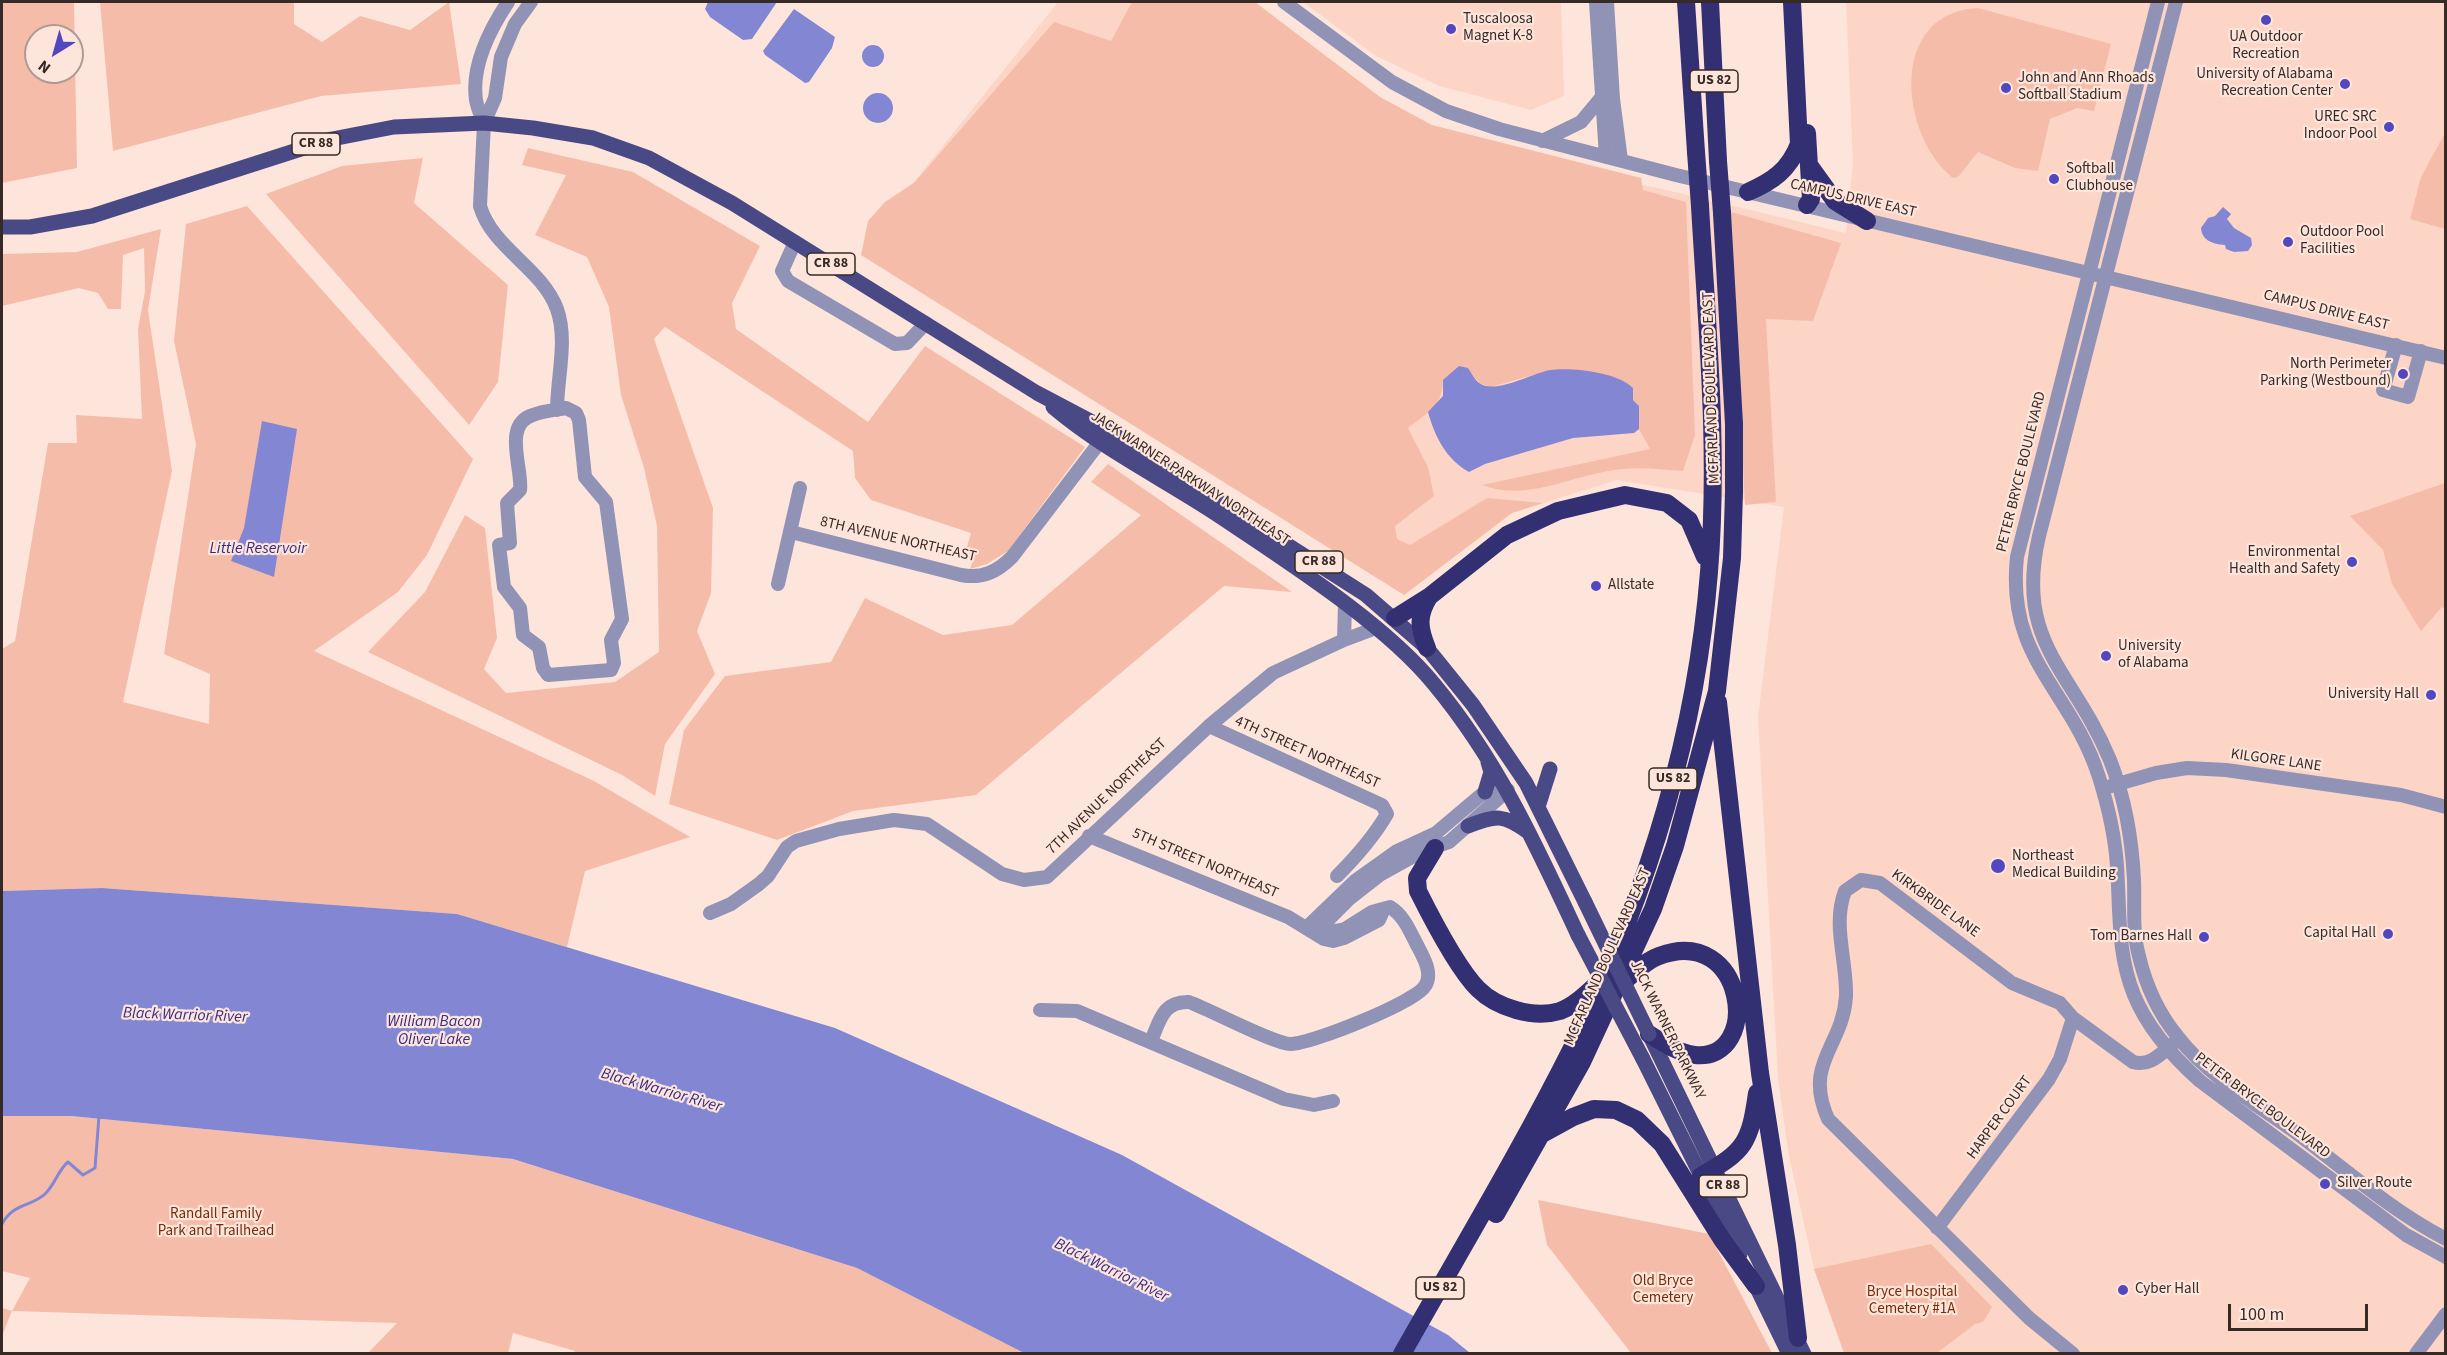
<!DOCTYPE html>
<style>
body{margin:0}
#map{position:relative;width:2447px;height:1355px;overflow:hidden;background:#fee5db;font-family:"Source Sans 3",sans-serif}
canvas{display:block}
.frame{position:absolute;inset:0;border:3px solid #362a26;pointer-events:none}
.north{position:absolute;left:24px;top:24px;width:60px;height:60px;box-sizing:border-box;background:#fee5db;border:2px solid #ae9a93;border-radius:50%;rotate:217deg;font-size:16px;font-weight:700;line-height:24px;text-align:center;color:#362a26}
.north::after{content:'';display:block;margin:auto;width:21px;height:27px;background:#5148bf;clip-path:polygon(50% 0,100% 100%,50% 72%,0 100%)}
.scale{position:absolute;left:2228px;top:1304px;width:140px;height:27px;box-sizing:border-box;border:3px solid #362a26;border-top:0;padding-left:8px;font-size:18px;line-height:21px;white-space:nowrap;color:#362a26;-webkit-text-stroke:4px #fee5db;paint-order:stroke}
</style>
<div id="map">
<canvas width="2447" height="1355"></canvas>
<div class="frame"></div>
<div class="north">N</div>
<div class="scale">100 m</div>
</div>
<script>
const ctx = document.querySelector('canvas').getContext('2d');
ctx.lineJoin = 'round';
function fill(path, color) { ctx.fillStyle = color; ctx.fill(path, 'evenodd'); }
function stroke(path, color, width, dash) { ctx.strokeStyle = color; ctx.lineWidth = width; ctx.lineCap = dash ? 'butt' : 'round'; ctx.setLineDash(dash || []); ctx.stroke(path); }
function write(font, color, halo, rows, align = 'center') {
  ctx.font = font + ' "Source Sans 3",sans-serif'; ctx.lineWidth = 4.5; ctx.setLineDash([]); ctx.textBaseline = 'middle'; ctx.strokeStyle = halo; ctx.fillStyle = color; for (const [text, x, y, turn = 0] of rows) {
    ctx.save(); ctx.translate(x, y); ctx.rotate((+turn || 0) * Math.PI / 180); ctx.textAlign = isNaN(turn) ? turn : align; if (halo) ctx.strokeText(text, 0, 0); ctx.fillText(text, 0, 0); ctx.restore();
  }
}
fill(new Path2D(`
 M 1058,2 L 1226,2 L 1370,101 L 1551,186 L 1557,169 L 1658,188 L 1846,233 L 1853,163 L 1846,2 L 2445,2 L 2445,1353 L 1844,1353 L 1814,1269 L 1788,1151 L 1778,1078 L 1758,717 L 1784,507 L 1617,480 L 1512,513 L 1404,595 L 914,182 Z
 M 1303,2 L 1561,2 L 1564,96 L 1531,110 L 1439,86 L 1376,56 Z`), '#fcd5c6');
fill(new Path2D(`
 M 2,2 L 74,2 L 77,168 L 2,183 ZM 36,36 L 72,36 L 72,72 L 36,72 Z
 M 100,2 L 294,2 L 294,24 L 322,42 L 360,16 L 410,30 L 449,2 L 461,84 L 321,96 L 113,151 Z
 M 1132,2 L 1255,2 L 1380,97 L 1432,125 L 1641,178 L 1643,190 L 1686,202 L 1695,435 L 1683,471 C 1663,470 1642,467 1623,469 C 1575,473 1529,503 1482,485 L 1650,449 L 1639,429 L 1639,406 L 1633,400 L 1633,388 L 1550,370 L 1491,387 L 1479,383 L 1468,368 L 1443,380 C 1442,407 1428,412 1408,428 L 1428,467 L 1434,496 L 1395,526 L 1397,539 L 1410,545 L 1487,498 L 1543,503 L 1512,513 L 1404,595 L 861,255 L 868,221 L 885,202 L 915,182 L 1054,22 L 1111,41 Z
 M 1978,8 L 2111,44 L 2094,111 L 2077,108 L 2050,119 L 2038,171 L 2015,168 L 1978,152 L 1958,177 L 1953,178 C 1899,135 1888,12 1978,8 Z
 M 2445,133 L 2446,229 L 2445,229 L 2410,219 L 2421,177 Z
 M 528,148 L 633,172 L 760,246 L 732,303 L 736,329 L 868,422 L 925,346 L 1085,447 L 1008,551 L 987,564 L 970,569 L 973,560 L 964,557 L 971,533 L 871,500 L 855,478 L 853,451 L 665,327 L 654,339 L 713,508 L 711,593 L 697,631 L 715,674 L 665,744 L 655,796 L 622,775 L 368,652 L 425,592 L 465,515 L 485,528 L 497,638 L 484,669 L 506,693 L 615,682 L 659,652 L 657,526 L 644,468 L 621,395 L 609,307 L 587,257 L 535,235 L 566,175 L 522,165 Z
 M 423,158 L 414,203 L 508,285 L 498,382 L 469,425 L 266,194 L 342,166 Z
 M 247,206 L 473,459 L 427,555 L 398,592 L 314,651 L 594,781 L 690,837 L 585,871 L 567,947 L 456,914 L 102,888 L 2,891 L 2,649 L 15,641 L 48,443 L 77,443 L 76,415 L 142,419 L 138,329 L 145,291 L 144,248 L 123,255 L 121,309 L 108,309 L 98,293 L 79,288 L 2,306 L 2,254 L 77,252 L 161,229 L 148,310 L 172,471 L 123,702 L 209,724 L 210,674 L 164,654 L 196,444 L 174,341 L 186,224 Z
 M 1731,212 L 1841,243 L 1813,321 L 1766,319 L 1776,502 L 1745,505 Z
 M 1108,464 L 1292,592 L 1224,586 L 976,795 L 853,811 L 777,840 L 669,804 L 684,730 L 725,676 L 831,662 L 865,598 L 943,635 L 1012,625 L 1141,515 L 1091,482 Z
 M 2445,483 L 2445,609 L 2442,607 L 2421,631 L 2392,584 L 2383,550 L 2350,516 Z
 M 2,1116 L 71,1116 L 513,1159 L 857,1268 L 1024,1353 L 574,1354 L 575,1351 L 513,1333 L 508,1353 L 364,1354 L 369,1352 L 397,1323 L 12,1311 L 2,1336 L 2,1308 L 12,1311 L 30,1278 L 2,1271 Z
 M 1538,1200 L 1709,1234 L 1772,1353 L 1631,1353 L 1547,1245 Z
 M 1931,1244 L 1992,1307 L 1983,1322 L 1975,1324 L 1937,1353 L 1844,1353 L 1814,1269 Z`), '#f5bda9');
fill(new Path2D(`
 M 708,2 L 777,2 L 752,39 L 743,40 L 710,17 L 705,9 Z
 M 794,9 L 835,37 L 832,48 L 809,82 L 805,83 L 765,55 L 763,51 Z
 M862 56a11 11 0 1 1 22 0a11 11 0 1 1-22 0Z
 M863 108a15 15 0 1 1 30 0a15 15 0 1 1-30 0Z
 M 2223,207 L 2231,214 L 2227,219 L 2234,228 L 2251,238 L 2252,245 L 2248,251 L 2234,252 L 2226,249 L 2225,245 C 2213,244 2202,241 2201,228 L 2208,218 L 2215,216 Z
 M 1459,366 L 1468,368 C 1471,372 1475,380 1479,383 C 1495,395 1532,373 1550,370 C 1571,367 1618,372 1633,388 L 1633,400 L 1639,406 L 1639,429 L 1634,433 L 1573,438 L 1485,464 L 1469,472 C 1446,459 1435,437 1428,412 L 1443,396 L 1443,380 Z
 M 262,421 L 297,429 L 274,577 L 231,561 L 244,528 Z
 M 102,888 L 457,914 L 835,1028 L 1122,1155 L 1448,1335 L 1470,1353 L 1024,1353 L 857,1268 L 513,1159 L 71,1116 L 2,1116 L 2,891 Z`), '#8387d3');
stroke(new Path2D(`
 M 2,1224 C 13,1203 31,1207 45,1194 C 55,1185 58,1170 68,1162 L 83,1175 L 95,1168 L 99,1116`), '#8387d3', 3);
stroke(new Path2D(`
 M 531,2 L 515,24 L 501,57 L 495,98 L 484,123 L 480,206 C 492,248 542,268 557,309 C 568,340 557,378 557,410
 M 1284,2 L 1392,82 L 1446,111 L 1499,129 L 1676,175 L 2446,358
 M 1596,2 L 1606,157
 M 1607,2 L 1613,99 L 1621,160
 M 2158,2 L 2017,557 C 2006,660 2071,689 2099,777 C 2108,806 2115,835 2117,866 C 2120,910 2117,953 2134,995 C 2148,1029 2173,1057 2200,1081 L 2406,1235 L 2446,1257
 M 2176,2 L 2039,536 C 2014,644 2073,670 2110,760 C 2125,798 2132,839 2134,880 C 2135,905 2132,931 2139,956 C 2146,986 2159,1014 2178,1037 C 2209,1077 2258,1105 2298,1134 C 2346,1170 2392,1211 2446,1239
 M 484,123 C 481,116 477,107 476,100 C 471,65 490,29 508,2
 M 1542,141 L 1581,122 L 1601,98
 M 795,242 L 782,271 L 788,281 L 895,344 L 907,343 L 926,323
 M 2396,345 L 2383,390 L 2408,397 L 2421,351
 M 566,408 L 576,413 L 579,420 L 585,477 L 606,502 L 622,619 L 611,640 L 614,663 L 611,670 L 548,675 L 543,668 L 539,647 L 523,635 L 520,608 L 504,587 L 499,545 L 510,543 L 507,503 L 520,490 C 523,469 502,424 533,415 C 543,411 555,410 566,408 Z
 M 791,532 L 961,575 C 982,579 997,572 1012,557 L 1106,434
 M 778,584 L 800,488
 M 1344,640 L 1345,604
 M 1209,726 L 1382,805 L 1387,814 C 1373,838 1357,856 1337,876
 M 2111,786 L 2156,773 L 2187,768 L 2226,770 L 2401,795 L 2446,807
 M 1089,836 L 1288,917 L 1324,939 L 1333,941 L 1344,938 L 1379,920 L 1383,911
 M 710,913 L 731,904 L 759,884 L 768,876 L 787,847 L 796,841 L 839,829 L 894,820 L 927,824 L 1002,874 L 1024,880 L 1047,877 L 1209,726 L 1273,673 L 1344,640 L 1376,628
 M 1306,928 L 1355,881 L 1397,851 L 1436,833 L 1481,795 L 1495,788
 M 1316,932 L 1349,899 L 1381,874 L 1419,853 L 1449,842 L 1508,790
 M 1040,1010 L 1077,1011 L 1284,1099 L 1314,1105 L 1333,1101
 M 1151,1041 C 1160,1020 1163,1001 1189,1002 C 1211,1010 1274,1044 1291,1044 C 1311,1044 1416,1002 1425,986 C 1434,973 1422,955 1416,943 C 1409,929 1403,915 1390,907 L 1372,912 L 1345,929 L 1335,931 L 1324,929 L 1316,932
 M 1937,1228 L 2049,1079 L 2060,1059 L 2073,1018
 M 2073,1354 L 2029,1318 L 1828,1119 C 1803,1062 1843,1047 1846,996 C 1847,960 1832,925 1845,891 L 1861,880 L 1880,883 L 2012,983 L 2060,1003 L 2073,1018 L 2133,1062 C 2151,1067 2161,1053 2174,1043
 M 2416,1354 L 2446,1314`), '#9093b6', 14);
stroke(new Path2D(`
 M 2,227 L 30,227 L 92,216 L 332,139 L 394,127 L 484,123 L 533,128 L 593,138 L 649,158 L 732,203 L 1037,393 L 1109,431 L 1366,595 L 1427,648 L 1473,705 L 1526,783 L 1585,902
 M 1053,407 C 1106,452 1170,482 1227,521 C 1292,565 1385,624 1434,684 C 1498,761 1536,845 1578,935
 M 1485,792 L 1491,772 L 1488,762
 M 1538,807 L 1550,769
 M 1468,826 C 1497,815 1503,814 1528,832
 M 1649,1034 L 1804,1354
 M 1643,1059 L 1740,1254
 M 1751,1276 L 1789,1354`), '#494a85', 15);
stroke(new Path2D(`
 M 1686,2 L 1696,152
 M 1710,2 L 1718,161
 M 1809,165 L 1835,201 L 1867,221
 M 1748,192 C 1773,181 1789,170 1799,144 L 1792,2
 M 1807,205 L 1811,199 L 1807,133
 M 1395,618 L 1430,596 L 1507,535 L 1558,511 L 1625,495 L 1667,503 L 1689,520 L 1705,557
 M 1427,648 C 1419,628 1417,616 1429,597
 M 1718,702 L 1760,1073 L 1787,1245 L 1798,1338
 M 1435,848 L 1417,878 L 1418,891 C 1432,919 1457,968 1478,989 C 1497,1008 1534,1019 1560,1011 C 1574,1006 1586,994 1597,984
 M 1622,983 C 1633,974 1645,961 1659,956 C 1746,923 1763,1062 1695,1055 C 1678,1053 1663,1043 1649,1034
 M 1542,1134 L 1573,1117 L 1594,1109 L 1616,1110 L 1637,1120 L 1662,1144 L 1723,1241 L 1756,1286
 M 1701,1176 C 1745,1151 1750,1143 1757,1093
 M 1496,1214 L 1582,1062 L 1653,909 L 1675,846 L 1717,691 L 1732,558 L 1734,492 L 1734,424 L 1722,213
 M 1402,1354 C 1460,1251 1521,1150 1574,1044 C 1646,897 1696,736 1709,572 C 1719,450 1707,328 1700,206`), '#322f73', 18);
stroke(new Path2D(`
 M 1585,902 L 1649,1034
 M 1578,935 L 1643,1059`), '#494a85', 15);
stroke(new Path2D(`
 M 1696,152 L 1700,206
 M 1718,161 L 1722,213`), '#322f73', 18);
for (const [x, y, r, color] of [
 [2266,20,6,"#5148bf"],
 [1451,29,6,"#5148bf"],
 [2345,84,6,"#5148bf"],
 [2006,88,6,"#5148bf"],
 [2389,127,6,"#5148bf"],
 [2054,179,6,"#5148bf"],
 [2288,242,6,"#5148bf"],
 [2403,374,6,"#5148bf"],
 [2352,562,6,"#5148bf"],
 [1596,586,6,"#5148bf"],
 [2106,656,6,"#5148bf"],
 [2431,695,6,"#5148bf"],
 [1998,866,8,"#5148bf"],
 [2388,934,6,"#5148bf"],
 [2204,937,6,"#5148bf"],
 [2325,1184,6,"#5148bf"],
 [2123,1290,6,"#5148bf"]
]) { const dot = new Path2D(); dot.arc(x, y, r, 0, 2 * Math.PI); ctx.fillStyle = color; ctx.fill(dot); stroke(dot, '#fee5db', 2); }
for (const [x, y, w] of [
 [1714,81,48],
 [316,144,48],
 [831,264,48],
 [1319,562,48],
 [1673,779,48],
 [1723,1186,48],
 [1440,1288,48]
]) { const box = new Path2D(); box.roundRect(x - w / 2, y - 11, w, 22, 4.5); ctx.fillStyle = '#fee5db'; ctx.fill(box); stroke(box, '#362a26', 1.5); }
write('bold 14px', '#362a26', null, [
 ["US 82",1714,81],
 ["CR 88",316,144],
 ["CR 88",831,264],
 ["CR 88",1319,562],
 ["US 82",1673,779],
 ["CR 88",1723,1186],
 ["US 82",1440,1288]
]);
write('15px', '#362a26', '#fee5db', [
 ["Tuscaloosa",1463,20],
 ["Magnet K-8",1463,37],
 ["UA Outdoor",2266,38,"center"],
 ["Recreation",2266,55,"center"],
 ["University of Alabama",2333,75,"right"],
 ["Recreation Center",2333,92,"right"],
 ["John and Ann Rhoads",2018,79],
 ["Softball Stadium",2018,96],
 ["UREC SRC",2377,118,"right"],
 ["Indoor Pool",2377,135,"right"],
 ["Softball",2066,170],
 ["Clubhouse",2066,187],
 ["Outdoor Pool",2300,233],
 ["Facilities",2300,250],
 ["North Perimeter",2391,365,"right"],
 ["Parking (Westbound)",2391,382,"right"],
 ["Environmental",2340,553,"right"],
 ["Health and Safety",2340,570,"right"],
 ["Allstate",1608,586],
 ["University",2118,647],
 ["of Alabama",2118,664],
 ["University Hall",2419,695,"right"],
 ["Northeast",2012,857],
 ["Medical Building",2012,874],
 ["Capital Hall",2376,934,"right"],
 ["Tom Barnes Hall",2192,937,"right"],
 ["Silver Route",2337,1184],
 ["Cyber Hall",2135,1290]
], 'left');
write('15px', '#362a26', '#fee5db', [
 ["CAMPUS DRIVE EAST",1853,199,13],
 ["CAMPUS DRIVE EAST",2326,311,14],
 ["MCFARLAND BOULEVARD EAST",1712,388,-92],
 ["PETER BRYCE BOULEVARD",2022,472,-76],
 ["JACK WARNER PARKWAY NORTHEAST",1190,479,33],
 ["8TH AVENUE NORTHEAST",898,540,13],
 ["4TH STREET NORTHEAST",1307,753,24],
 ["KILGORE LANE",2276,761,8],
 ["7TH AVENUE NORTHEAST",1107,797,-44],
 ["5TH STREET NORTHEAST",1205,864,23],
 ["KIRKBRIDE LANE",1935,904,36],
 ["MCFARLAND BOULEVARD EAST",1608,957,-66],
 ["JACK WARNER PARKWAY",1667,1030,64],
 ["PETER BRYCE BOULEVARD",2262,1106,37],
 ["HARPER COURT",2000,1118,-54]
]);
write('15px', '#772b07', '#fee5db', [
 ["Randall Family",216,1215],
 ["Park and Trailhead",216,1232],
 ["Old Bryce",1663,1282],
 ["Cemetery",1663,1299],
 ["Bryce Hospital",1912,1293],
 ["Cemetery #1A",1912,1310]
]);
write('italic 16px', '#352c86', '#fee5db', [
 ["Little Reservoir",258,549],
 ["Black Warrior River",185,1016,2],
 ["William Bacon",434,1022],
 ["Oliver Lake",434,1040],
 ["Black Warrior River",661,1091,16],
 ["Black Warrior River",1111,1271,26]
]);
</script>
